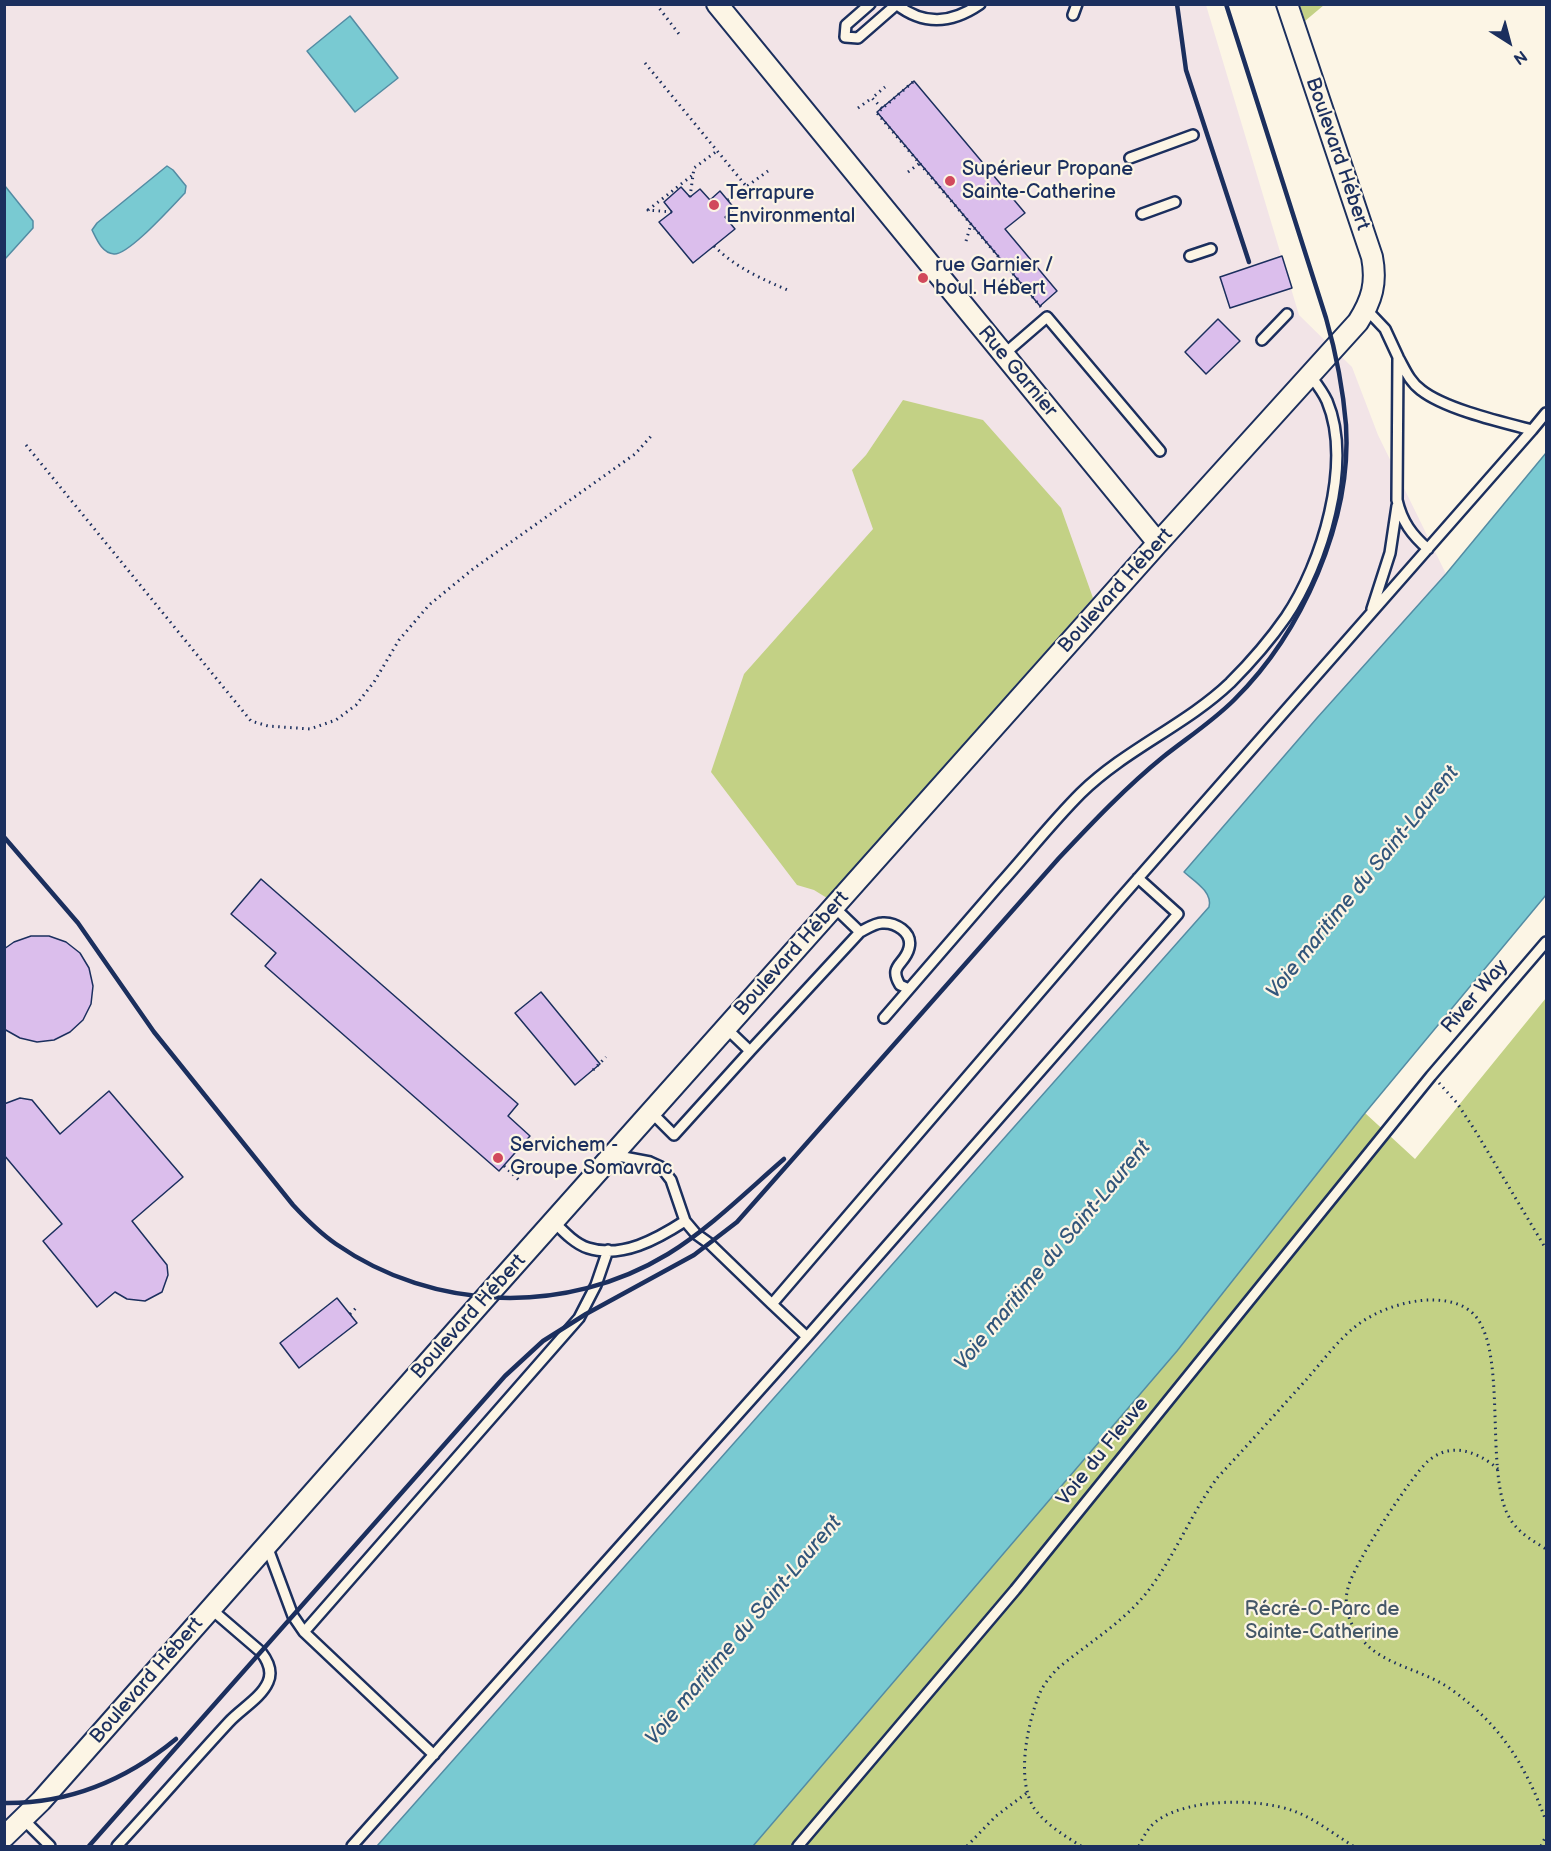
<!DOCTYPE html>
<meta charset="utf-8">
<style>
body{margin:0}
#map{position:relative;width:1551px;height:1851px;overflow:hidden;background:#fcf5e5;font-family:"Balsamiq Sans",sans-serif}
canvas{display:block}
.frame{position:absolute;inset:0;border:6px solid #1b2f5e;pointer-events:none}
.north{position:absolute;left:1479px;top:12px;width:60px;height:60px;-webkit-text-stroke:4px #fcf5e5;paint-order:stroke;rotate:144deg;font-size:16px;font-weight:700;line-height:24px;text-align:center;color:#1b2f5e}
.north::after{content:'';display:block;margin:auto;width:21px;height:27px;background:#1b2f5e;clip-path:polygon(50% 0,100% 100%,50% 72%,0 100%)}
</style>
<div id="map">
<canvas width="1551" height="1851"></canvas>
<div class="frame"></div>
<div class="north">N</div>
</div>
<script>
const ctx = document.querySelector('canvas').getContext('2d');
ctx.lineJoin = 'round';
function fill(path, color) { ctx.fillStyle = color; ctx.fill(path, 'evenodd'); }
function stroke(path, color, width, dash) { ctx.strokeStyle = color; ctx.lineWidth = width; ctx.lineCap = dash ? 'butt' : 'round'; ctx.setLineDash(dash || []); ctx.stroke(path); }
function write(font, color, halo, rows, align = 'center') {
  ctx.font = font + ' "Balsamiq Sans",sans-serif'; ctx.lineWidth = 4.5; ctx.setLineDash([]); ctx.textBaseline = 'middle'; ctx.strokeStyle = halo; ctx.fillStyle = color; for (const [text, x, y, turn = 0] of rows) {
    ctx.save(); ctx.translate(x, y); ctx.rotate((+turn || 0) * Math.PI / 180); ctx.textAlign = isNaN(turn) ? turn : align; if (halo) ctx.strokeText(text, 0, 0); ctx.fillText(text, 0, 0); ctx.restore();
  }
}
fill(new Path2D(`
 M 5,5 L 1206,5 L 1299,315 L 1352,367 L 1378,435 L 1446,574 L 1317,718 L 1184,872 L 1207,893 L 1210,901 L 1209,907 L 377,1846 L 5,1846 Z`), '#f2e4e7');
fill(new Path2D(`
 M 1300,5 L 1300,4 L 1324,5 L 1305,21 Z
 M 903,400 L 983,420 L 1061,508 L 1093,598 L 827,898 L 814,890 L 797,885 L 711,772 L 744,674 L 873,529 L 852,470 L 866,455 Z
 M 1546,998 L 1546,1846 L 753,1846 L 1177,1351 L 1365,1113 L 1415,1159 Z`), '#c3d185');
const water = new Path2D(`
 M 350,16 L 398,78 L 355,112 L 307,51 Z
 M 167,166 L 173,170 L 186,186 L 185,193 C 173,205 129,255 114,254 C 102,253 97,240 92,230 L 97,223 Z
 M 5,186 L 33,221 L 33,228 L 5,259 Z
 M 1546,453 L 1546,895 L 1365,1113 L 1177,1351 L 753,1846 L 377,1846 L 1209,907 C 1213,892 1194,881 1184,872 L 1317,718 L 1446,574 Z`);
fill(water, '#79cad2');
stroke(water, '#538ca4', 1.5);
const building = new Path2D(`
 M 914,81 L 1025,213 L 1005,229 L 1057,291 L 1040,306 L 877,112 Z
 M 681,187 L 690,197 L 700,189 L 710,200 L 720,191 L 735,209 L 725,217 L 735,229 L 693,263 L 659,222 L 672,212 L 664,202 Z
 M 1282,256 L 1292,288 L 1230,308 L 1220,277 Z
 M 1218,319 L 1240,341 L 1206,374 L 1185,352 Z
 M 261,879 L 518,1104 L 508,1116 L 530,1136 L 499,1171 L 265,966 L 276,953 L 231,914 Z
 M 31,936 L 49,936 L 66,942 L 80,953 L 89,968 L 93,986 L 91,1004 L 83,1020 L 70,1032 L 54,1040 L 37,1042 L 20,1038 L 4,1029 L 4,949 L 14,942 Z
 M 541,992 L 600,1064 L 575,1085 L 515,1013 Z
 M 109,1091 L 183,1177 L 132,1221 L 167,1265 L 168,1275 L 162,1292 L 145,1301 L 127,1299 L 115,1292 L 97,1307 L 43,1241 L 62,1224 L 4,1155 L 4,1104 L 20,1098 L 32,1100 L 60,1134 Z
 M 337,1298 L 357,1323 L 299,1368 L 280,1343 Z`);
fill(building, '#dbbeec');
stroke(building, '#1b2f5e', 1.5);
const service = new Path2D(`
 M 870,4 L 846,25 L 845,37 L 858,38 L 897,4
 M 896,4 C 924,26 951,24 980,4
 M 1073,15 L 1077,4
 M 1130,158 L 1193,135
 M 1142,214 L 1175,202
 M 1190,256 L 1211,249
 M 1366,309 L 1385,329 L 1398,357 L 1397,500 C 1402,522 1412,535 1428,549
 M 1262,340 L 1287,314
 M 1003,355 L 1047,317 L 1160,451
 M 1399,359 C 1405,370 1410,382 1421,390 C 1445,409 1501,422 1532,430 L 1546,413
 M 1372,609 L 1390,553 L 1397,506
 M 834,907 L 860,932
 M 884,1018 C 923,973 961,929 1000,884 C 1027,854 1052,822 1081,793 C 1126,749 1186,725 1230,683 C 1250,663 1270,640 1286,617 C 1322,564 1353,463 1327,401 C 1323,392 1316,383 1310,375
 M 726,1028 L 750,1051 L 860,932 C 866,929 875,923 882,923 C 895,922 913,932 909,948 C 905,965 888,965 900,985 L 909,989
 M 651,1112 L 674,1135 L 750,1051
 M 613,1155 L 650,1162 L 661,1167 L 671,1180 L 685,1221 L 696,1234 L 710,1244 L 772,1304 L 1119,900 L 1532,430
 M 554,1222 C 563,1231 575,1244 588,1248 C 622,1259 657,1239 685,1221
 M 772,1304 L 807,1337
 M 267,1546 L 293,1616 L 304,1632 L 434,1755
 M 304,1632 L 579,1318 L 596,1285 L 608,1250
 M 23,1819 L 50,1846
 M 117,1846 C 155,1805 191,1763 229,1722 C 241,1709 261,1698 268,1682 C 273,1671 268,1661 261,1652 L 211,1609
 M 352,1846 L 807,1337 L 1178,914 L 1138,878
 M 798,1846 L 1015,1590 L 1431,1076 L 1546,942`);
const minor = new Path2D(`
 M 717,4 L 1158,543
 M 4,1837 L 41,1801 L 486,1297 L 1158,543 L 1358,322 C 1372,300 1377,283 1372,257 L 1287,4`);
stroke(service, '#1b2f5e', 14);
stroke(minor, '#1b2f5e', 24);
stroke(new Path2D(`
 M 656,4 L 679,34
 M 645,63 L 746,186
 M 913,82 L 877,113 L 1041,307
 M 858,108 L 872,98
 M 882,108 L 872,98 L 885,87
 M 908,172 L 920,163
 M 690,197 L 694,168 L 717,151
 M 728,200 L 768,171
 M 672,212 L 648,210 L 694,174
 M 966,241 L 971,224
 M 714,246 C 736,268 762,279 790,291
 M 26,445 L 251,721 L 268,726 L 310,729 L 336,720 L 356,705 L 374,682 L 399,640 L 429,605 L 473,569 L 635,454 L 653,434
 M 593,1070 L 606,1057
 M 1439,1083 L 1457,1103 L 1476,1132 L 1546,1249
 M 504,1166 L 520,1181
 M 350,1314 L 356,1308
 M 1498,1469 C 1486,1458 1465,1447 1448,1451 C 1441,1452 1433,1457 1428,1461 C 1410,1478 1353,1565 1348,1588 C 1345,1598 1346,1610 1350,1620 C 1370,1667 1416,1664 1452,1690 C 1501,1725 1526,1766 1546,1821
 M 967,1846 L 996,1816 L 1028,1792
 M 1081,1846 C 1065,1836 1045,1824 1034,1808 C 1016,1780 1027,1725 1039,1695 C 1043,1685 1050,1677 1057,1669 C 1088,1643 1123,1623 1148,1591 C 1175,1556 1191,1513 1218,1477 C 1248,1445 1277,1412 1306,1380 C 1322,1362 1337,1341 1356,1326 C 1375,1311 1406,1300 1431,1300 C 1444,1300 1459,1302 1470,1311 C 1510,1341 1483,1471 1509,1517 C 1517,1532 1533,1541 1546,1549
 M 1139,1846 C 1143,1837 1149,1826 1158,1820 C 1190,1798 1258,1798 1294,1811 C 1315,1819 1334,1834 1353,1846
 M 1541,1846 L 1546,1836`), '#1b2f5e', 3, [1.5, 4.5]);
stroke(service, '#fcf5e5', 9);
stroke(minor, '#fcf5e5', 20);
stroke(new Path2D(`
 M 1177,4 L 1186,70 L 1249,262
 M 4,837 L 78,923 L 154,1032 L 293,1205 C 306,1219 320,1233 336,1244 C 434,1312 566,1316 668,1254 C 710,1228 747,1191 784,1159
 M 4,1803 C 70,1804 126,1780 176,1739
 M 89,1846 L 505,1376 L 543,1341 L 586,1314 L 694,1255 L 737,1222 L 1059,858 C 1092,823 1126,787 1163,757 C 1187,738 1213,721 1234,700 C 1302,633 1352,521 1346,425 C 1343,388 1336,353 1326,318 L 1226,4`), '#1b2f5e', 4.5);
for (const [x, y, r, color] of [
 [950,181,6,"#d1495b"],
 [714,205,6,"#d1495b"],
 [923,278,6,"#d1495b"],
 [498,1158,6,"#d1495b"]
]) { const dot = new Path2D(); dot.arc(x, y, r, 0, 2 * Math.PI); ctx.fillStyle = color; ctx.fill(dot); stroke(dot, '#fcf5e5', 2); }
write('20px', '#1b2f5e', '#fcf5e5', [
 ["Boulevard Hébert",1337,154,71],
 ["Rue Garnier",1017,372,50],
 ["Boulevard Hébert",1116,591,-48],
 ["Boulevard Hébert",792,954,-48],
 ["River Way",1475,997,-49],
 ["Boulevard Hébert",469,1317,-48],
 ["Voie du Fleuve",1103,1452,-51],
 ["Boulevard Hébert",147,1681,-49]
]);
write('20px', '#1b2f5e', '#fcf5e5', [
 ["Supérieur Propane",962,170],
 ["Sainte-Catherine",962,193],
 ["Terrapure",726,194],
 ["Environmental",726,217],
 ["rue Garnier /",935,266],
 ["boul. Hébert",935,289],
 ["Servichem -",510,1146],
 ["Groupe Somavrac",510,1169]
], 'left');
write('20px', '#455868', '#fcf5e5', [
 ["Récré-O-Parc de",1322,1610],
 ["Sainte-Catherine",1322,1633]
]);
write('italic 21px', '#32567b', '#fcf5e5', [
 ["Voie maritime du Saint-Laurent",1363,883,-51],
 ["Voie maritime du Saint-Laurent",1053,1256,-50],
 ["Voie maritime du Saint-Laurent",744,1631,-50]
]);
</script>
